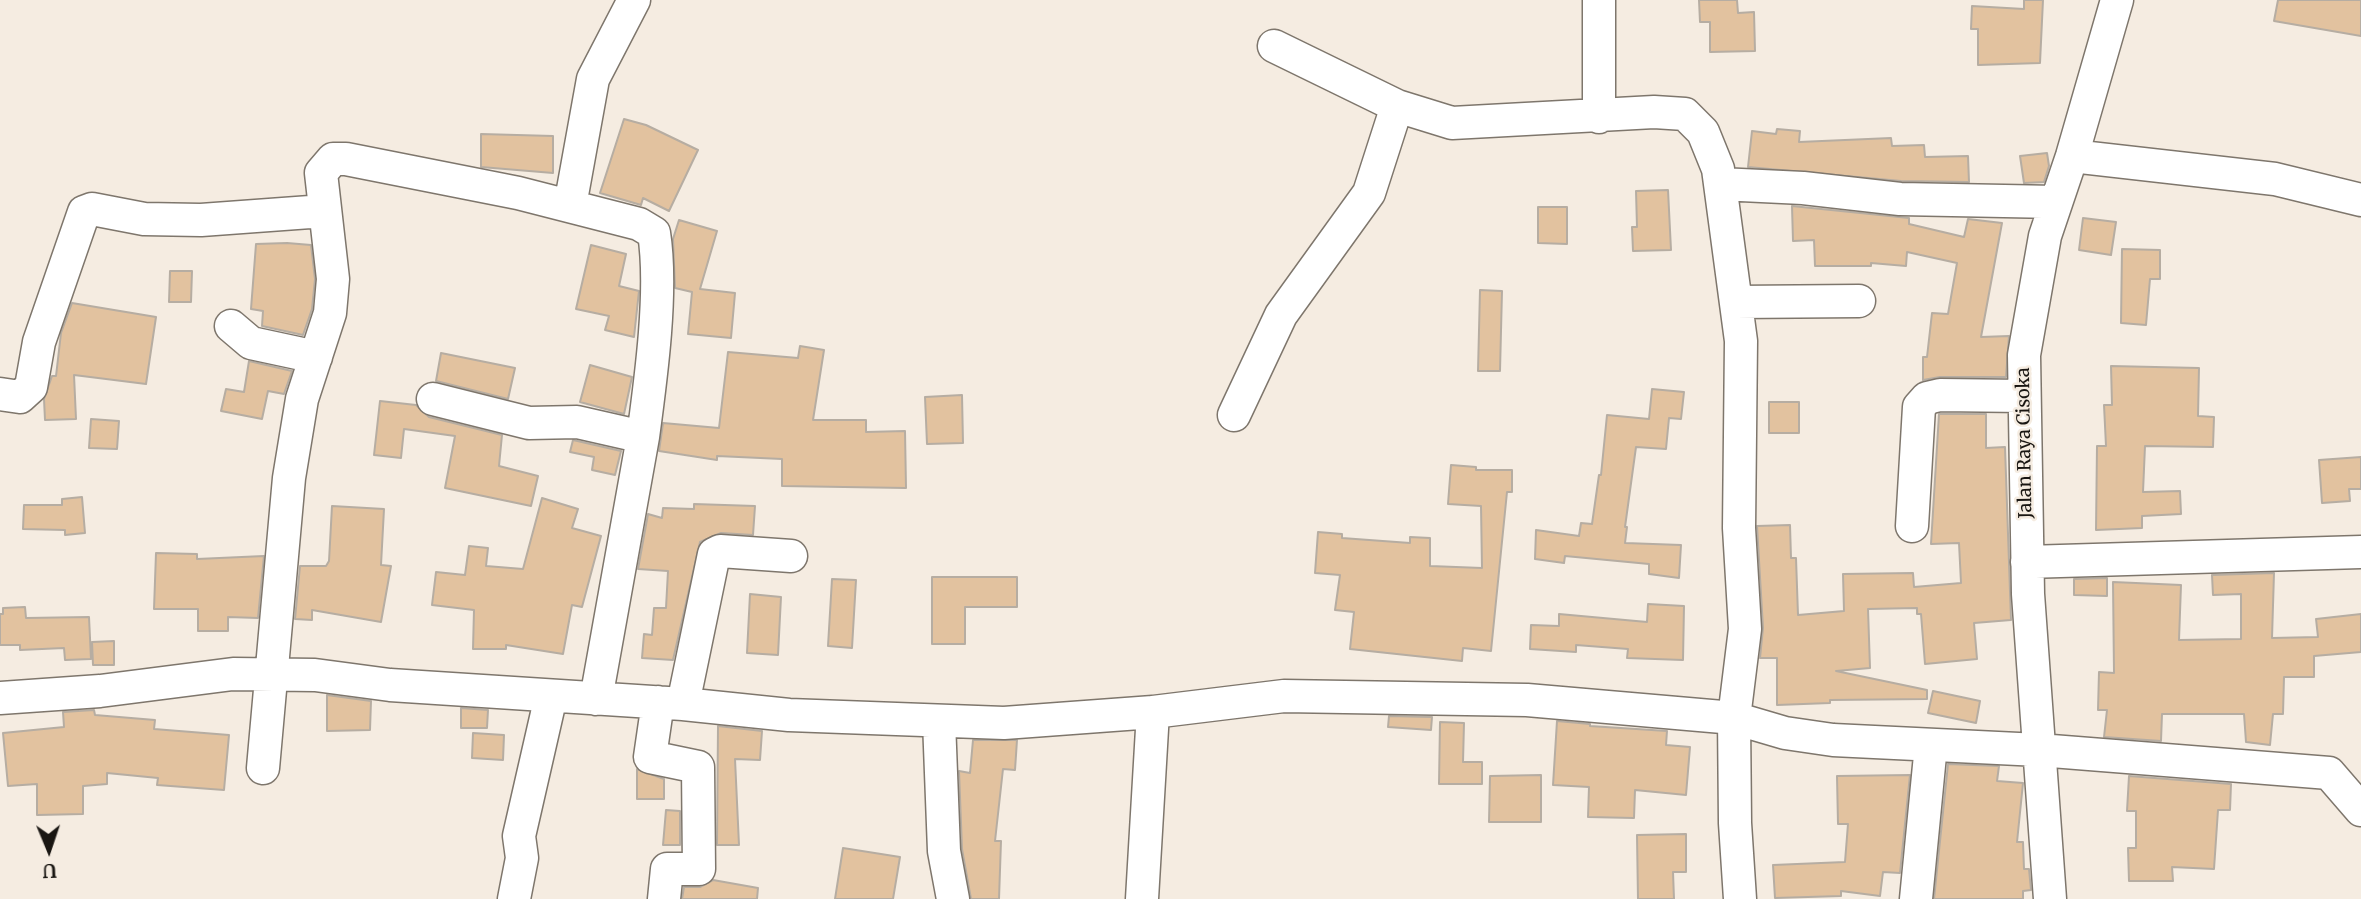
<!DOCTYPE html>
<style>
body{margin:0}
#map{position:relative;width:2361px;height:899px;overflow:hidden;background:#f5ece1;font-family:Merriweather,serif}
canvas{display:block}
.north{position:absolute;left:14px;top:815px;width:70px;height:70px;-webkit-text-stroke:5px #f5ece1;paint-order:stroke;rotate:178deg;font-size:19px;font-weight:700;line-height:28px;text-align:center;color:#191612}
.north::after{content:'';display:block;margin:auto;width:24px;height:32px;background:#191612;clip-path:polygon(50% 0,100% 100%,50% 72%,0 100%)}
</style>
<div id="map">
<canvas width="2361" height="899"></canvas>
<div class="north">U</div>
</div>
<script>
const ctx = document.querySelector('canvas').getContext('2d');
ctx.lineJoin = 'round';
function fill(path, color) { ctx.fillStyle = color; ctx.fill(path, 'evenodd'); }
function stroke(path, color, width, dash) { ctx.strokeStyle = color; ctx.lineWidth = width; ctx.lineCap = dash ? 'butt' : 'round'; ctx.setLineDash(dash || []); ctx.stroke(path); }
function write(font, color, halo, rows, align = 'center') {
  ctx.font = font + ' Merriweather,serif'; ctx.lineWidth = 5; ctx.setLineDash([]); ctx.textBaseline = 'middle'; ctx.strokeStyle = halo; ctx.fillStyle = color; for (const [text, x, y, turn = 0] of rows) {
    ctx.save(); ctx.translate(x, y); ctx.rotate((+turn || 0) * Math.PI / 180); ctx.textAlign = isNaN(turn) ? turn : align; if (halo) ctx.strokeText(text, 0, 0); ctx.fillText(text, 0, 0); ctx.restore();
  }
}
const building = new Path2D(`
 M 1699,0 L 1737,0 L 1738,13 L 1754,12 L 1755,51 L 1710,52 L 1710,22 L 1700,22 Z
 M 2024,0 L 2043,0 L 2040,63 L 1978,65 L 1978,29 L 1971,29 L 1972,6 L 2024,9 Z
 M 2278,0 L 2361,0 L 2361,36 L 2274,21 Z
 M 624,119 L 646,125 L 698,150 L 669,211 L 643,198 L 641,205 L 600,193 Z
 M 1777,129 L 1800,131 L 1799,142 L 1891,138 L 1892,146 L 1924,145 L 1925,157 L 1968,156 L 1969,182 L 1901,181 L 1748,167 L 1752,131 L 1776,134 Z
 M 481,134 L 553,136 L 553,173 L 481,167 Z
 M 2047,153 L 2049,166 L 2044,182 L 2024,183 L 2020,156 Z
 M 1668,190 L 1671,250 L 1633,251 L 1632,227 L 1637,227 L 1636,191 Z
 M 1792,206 L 1909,218 L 1909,224 L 1964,237 L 1968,219 L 2002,223 L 1981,337 L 2009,336 L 2006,377 L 1940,377 L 1923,380 L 1923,357 L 1927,357 L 1932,313 L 1948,314 L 1957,263 L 1907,252 L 1906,266 L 1871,263 L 1871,266 L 1815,266 L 1814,240 L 1793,241 Z
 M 1538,207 L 1567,207 L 1567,244 L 1538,243 Z
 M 2083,218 L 2116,222 L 2111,255 L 2079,250 Z
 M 679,220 L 717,231 L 700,289 L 735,293 L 731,338 L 688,334 L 692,292 L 675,288 L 673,239 Z
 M 287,243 L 311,245 L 315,279 L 312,309 L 303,335 L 262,326 L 263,311 L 251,309 L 256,244 Z
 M 591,245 L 626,254 L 619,286 L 639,291 L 634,337 L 605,330 L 609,316 L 576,309 Z
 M 2122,249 L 2160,250 L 2160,279 L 2150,279 L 2146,325 L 2121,323 Z
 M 170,271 L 192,271 L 191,302 L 169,302 Z
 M 1480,290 L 1502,291 L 1500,371 L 1478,371 Z
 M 72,303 L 156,317 L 146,384 L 74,375 L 76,419 L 45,420 L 44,399 L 52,376 L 56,376 L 61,333 Z
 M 800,346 L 824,350 L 813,420 L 866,420 L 866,432 L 905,431 L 906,488 L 782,486 L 782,459 L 717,456 L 717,460 L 659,451 L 663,423 L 719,428 L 728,352 L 798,358 Z
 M 441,353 L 515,368 L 508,399 L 436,381 Z
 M 249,361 L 292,371 L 284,394 L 268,391 L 262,419 L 221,411 L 226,389 L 244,392 Z
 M 590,365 L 632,377 L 624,414 L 580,402 Z
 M 2111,366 L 2199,368 L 2198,416 L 2214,417 L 2213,447 L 2145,446 L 2143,492 L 2180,491 L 2181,514 L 2142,516 L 2142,528 L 2096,530 L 2097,446 L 2106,446 L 2104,405 L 2112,405 Z
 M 1652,389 L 1684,392 L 1681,419 L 1669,418 L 1666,449 L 1636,447 L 1625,527 L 1627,527 L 1625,543 L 1681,545 L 1679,578 L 1649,574 L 1649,564 L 1565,556 L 1564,563 L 1535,559 L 1536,530 L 1579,536 L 1581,523 L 1592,524 L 1599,475 L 1601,475 L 1607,415 L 1649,419 Z
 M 962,395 L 963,443 L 927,444 L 925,397 Z
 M 380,401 L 416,405 L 429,417 L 502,435 L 499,466 L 538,476 L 531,506 L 445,488 L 455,436 L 404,429 L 401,458 L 374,455 Z
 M 1769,402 L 1799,402 L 1799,433 L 1769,433 Z
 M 1939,414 L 1986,414 L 1986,448 L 2005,447 L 2011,620 L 1974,623 L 1977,659 L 1925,664 L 1921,614 L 1917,614 L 1917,608 L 1868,609 L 1870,668 L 1836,671 L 1927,690 L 1927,699 L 1830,700 L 1830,703 L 1777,705 L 1777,658 L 1760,658 L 1763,628 L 1757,526 L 1790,525 L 1791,558 L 1796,558 L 1798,615 L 1844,611 L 1843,574 L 1913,573 L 1914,587 L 1961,583 L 1959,543 L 1931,544 Z
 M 91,419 L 119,421 L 117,449 L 89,448 Z
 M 573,440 L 621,451 L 615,475 L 592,470 L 594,457 L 570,452 Z
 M 2361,457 L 2361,489 L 2349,489 L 2350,501 L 2322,503 L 2319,460 Z
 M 1451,465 L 1476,467 L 1476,470 L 1512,470 L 1512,492 L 1507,492 L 1491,651 L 1463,648 L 1462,661 L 1350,649 L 1354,612 L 1335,610 L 1340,575 L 1315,573 L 1318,532 L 1342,534 L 1342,538 L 1410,543 L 1410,537 L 1430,538 L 1430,566 L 1482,568 L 1481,506 L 1448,504 Z
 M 82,497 L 85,533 L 65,535 L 65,530 L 23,529 L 24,505 L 62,505 L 62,499 Z
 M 542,498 L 578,509 L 572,528 L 601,536 L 582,607 L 572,605 L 563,654 L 506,645 L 506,649 L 473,649 L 474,610 L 432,605 L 436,572 L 465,575 L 469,546 L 488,548 L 486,566 L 523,569 Z
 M 694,504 L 755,506 L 753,535 L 721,533 L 700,542 L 673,660 L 642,658 L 644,634 L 652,635 L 654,608 L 666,608 L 668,571 L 638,569 L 648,514 L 662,518 L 663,508 L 694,509 Z
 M 332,506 L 384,509 L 381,565 L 391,566 L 381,622 L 312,610 L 312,620 L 295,619 L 300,566 L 326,566 L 329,561 Z
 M 156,553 L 197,554 L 197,559 L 264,556 L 258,618 L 228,617 L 228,631 L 198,631 L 198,609 L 154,609 Z
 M 2274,573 L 2272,638 L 2318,637 L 2316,619 L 2361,614 L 2361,652 L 2314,656 L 2314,677 L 2284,677 L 2283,714 L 2273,714 L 2270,745 L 2246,742 L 2244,714 L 2162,714 L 2161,741 L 2104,737 L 2107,710 L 2098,710 L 2099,672 L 2114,673 L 2113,582 L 2181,585 L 2179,640 L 2241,639 L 2241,594 L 2213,595 L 2212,575 Z
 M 932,577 L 1017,577 L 1017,607 L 965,607 L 965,644 L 932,644 Z
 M 2107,578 L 2107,596 L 2074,595 L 2074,579 Z
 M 832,579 L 856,580 L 852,648 L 828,646 Z
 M 750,594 L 781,597 L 778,655 L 747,653 Z
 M 1648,604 L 1684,606 L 1683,660 L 1627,658 L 1628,649 L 1576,645 L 1576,652 L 1530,649 L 1531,625 L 1559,626 L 1559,614 L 1647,622 Z
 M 25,607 L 26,618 L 89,617 L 91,659 L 65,660 L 64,648 L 20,650 L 20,645 L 0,645 L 0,614 L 3,614 L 3,608 Z
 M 114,641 L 114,665 L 93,665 L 92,642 Z
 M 1933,691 L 1980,701 L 1976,723 L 1928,713 Z
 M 327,695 L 371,701 L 370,730 L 327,731 Z
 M 461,708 L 488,710 L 487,728 L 461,728 Z
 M 94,710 L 95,715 L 155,720 L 154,729 L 229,735 L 224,790 L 157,785 L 158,778 L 107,773 L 107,784 L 83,786 L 83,814 L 37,815 L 37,784 L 8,786 L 3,733 L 64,727 L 63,712 Z
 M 1389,716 L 1432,717 L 1431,730 L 1388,727 Z
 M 1557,721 L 1590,724 L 1590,726 L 1667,731 L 1666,745 L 1690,747 L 1686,795 L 1635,790 L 1634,818 L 1588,817 L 1589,787 L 1553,785 Z
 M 1440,722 L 1464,723 L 1463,762 L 1482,762 L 1482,784 L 1439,784 Z
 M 718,726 L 762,731 L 760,760 L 735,759 L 739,845 L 717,845 Z
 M 473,733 L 504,735 L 503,760 L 472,758 Z
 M 973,740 L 1017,740 L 1015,770 L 1003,769 L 995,841 L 1001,841 L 999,899 L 971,899 L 962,849 L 959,771 L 970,773 Z
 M 1948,764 L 1999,766 L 1997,781 L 2023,783 L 2017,842 L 2023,842 L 2024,869 L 2029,869 L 2031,890 L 2023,891 L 2023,899 L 1934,899 Z
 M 637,769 L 664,779 L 664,799 L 637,799 Z
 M 1541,775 L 1541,822 L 1489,822 L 1490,776 Z
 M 1910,775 L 1900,873 L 1883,872 L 1880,896 L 1841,891 L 1841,896 L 1775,898 L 1773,865 L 1845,862 L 1848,824 L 1838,824 L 1837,776 Z
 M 2129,776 L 2231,784 L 2230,810 L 2218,810 L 2214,869 L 2172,867 L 2173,881 L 2129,881 L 2128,848 L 2136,848 L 2136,811 L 2127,811 Z
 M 666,810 L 680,811 L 680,845 L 663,845 Z
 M 1686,834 L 1686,872 L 1673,872 L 1674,899 L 1638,899 L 1637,835 Z
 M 843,848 L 900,857 L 893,899 L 835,899 Z
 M 713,880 L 758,888 L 757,899 L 682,899 L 684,887 L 700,887 Z`);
fill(building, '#e2c29f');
stroke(building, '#b6ada2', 2);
const minor = new Path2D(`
 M 1599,0 L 1599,117
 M 1274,46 L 1397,106 L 1452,123 L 1654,112 L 1685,114 L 1703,132 L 1718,169 L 1741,341 L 1739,528 L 1745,629 L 1734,718 L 1735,823 L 1740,899
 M 2072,156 L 2275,179 L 2361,200
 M 1720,184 L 1803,188 L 1900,199 L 2056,202
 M 570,206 L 593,79 L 634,0
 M 1736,302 L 1859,301
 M 231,326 L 251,343 L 316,357
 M 0,394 L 20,397 L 31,387 L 39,342 L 84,212 L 92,209 L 144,219 L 201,220 L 324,211
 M 1234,415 L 1281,315 L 1369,193 L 1397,106
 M 1912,526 L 1919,407 L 1927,398 L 1940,395 L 2024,396
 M 2027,562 L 2361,552
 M 0,698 L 100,691 L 233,674 L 315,675 L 390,685 L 683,704 L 789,715 L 1004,723 L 1153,712
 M 596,699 L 643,437
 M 658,702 L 650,757 L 698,767 L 699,869 L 667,869 L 664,899
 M 683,704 L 714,554 L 720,551 L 791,556
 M 939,721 L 944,851 L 953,899
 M 263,768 L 289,478 L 302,399 L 330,313 L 333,279 L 321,173 L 333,159 L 346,159 L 518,193 L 639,224 L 654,233 C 663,290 651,378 643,437 L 577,422 L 529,423 L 433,399
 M 514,899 L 522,858 L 519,836 L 551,696
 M 1142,899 L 1153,712 L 1284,696 L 1527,700 L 1734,718 L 1785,733 L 1833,740 L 2039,750 L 2329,773 L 2361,810
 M 1916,899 L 1931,745
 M 2050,899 L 2028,594 L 2024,355 L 2045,236 L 2072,156 L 2117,0`);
stroke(minor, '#7e766c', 35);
stroke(minor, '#fff', 32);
write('18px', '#191612', '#f5ece1', [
 ["Jalan Raya Cisoka",2025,443,-91]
]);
</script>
